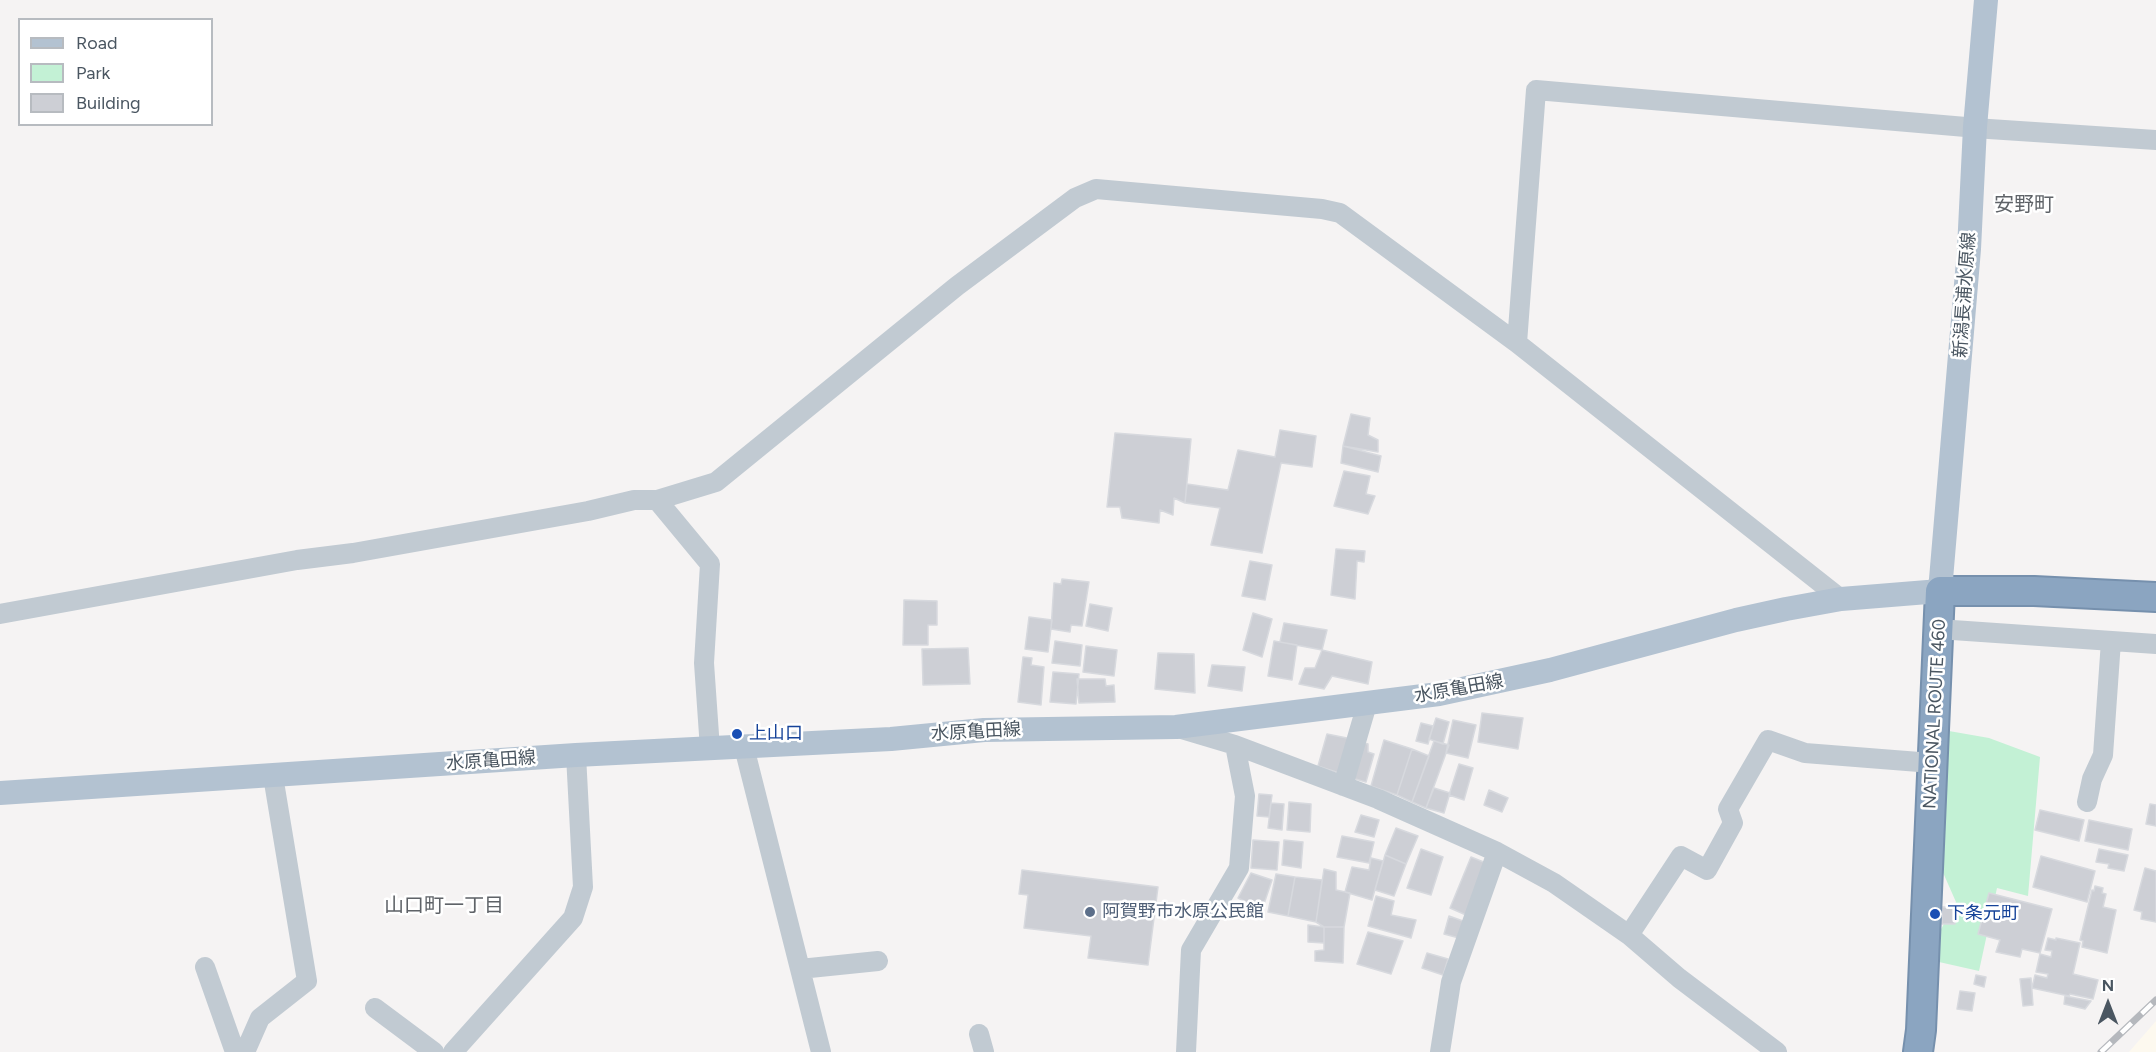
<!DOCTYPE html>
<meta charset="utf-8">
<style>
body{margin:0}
#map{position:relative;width:2156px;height:1052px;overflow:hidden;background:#f5f3f3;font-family:Figtree,sans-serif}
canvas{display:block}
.legend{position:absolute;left:18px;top:18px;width:195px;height:108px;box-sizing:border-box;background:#fff;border:2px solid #b7bbc0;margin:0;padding:8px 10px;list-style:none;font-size:18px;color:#4a5661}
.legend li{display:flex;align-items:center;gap:12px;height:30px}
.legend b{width:30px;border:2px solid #b7bbc0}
.north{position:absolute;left:2078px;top:974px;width:60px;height:60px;-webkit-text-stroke:4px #fff;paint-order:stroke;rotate:0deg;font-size:16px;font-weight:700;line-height:24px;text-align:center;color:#4a5661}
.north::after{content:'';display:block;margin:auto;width:21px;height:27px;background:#4a5661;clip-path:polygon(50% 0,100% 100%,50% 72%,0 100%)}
</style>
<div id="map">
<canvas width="2156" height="1052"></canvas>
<ul class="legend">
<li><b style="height:8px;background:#b3c2d1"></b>Road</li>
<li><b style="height:16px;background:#c3f1d5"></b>Park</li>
<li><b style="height:16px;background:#cdcfd5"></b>Building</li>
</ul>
<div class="north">N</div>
</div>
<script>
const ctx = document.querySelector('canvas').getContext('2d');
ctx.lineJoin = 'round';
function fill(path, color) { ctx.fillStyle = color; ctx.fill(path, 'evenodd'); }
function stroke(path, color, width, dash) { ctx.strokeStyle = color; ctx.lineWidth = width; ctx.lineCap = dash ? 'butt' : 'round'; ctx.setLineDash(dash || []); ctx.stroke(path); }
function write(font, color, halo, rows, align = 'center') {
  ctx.font = font + ' Figtree,"Noto Sans JP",sans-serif'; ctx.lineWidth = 5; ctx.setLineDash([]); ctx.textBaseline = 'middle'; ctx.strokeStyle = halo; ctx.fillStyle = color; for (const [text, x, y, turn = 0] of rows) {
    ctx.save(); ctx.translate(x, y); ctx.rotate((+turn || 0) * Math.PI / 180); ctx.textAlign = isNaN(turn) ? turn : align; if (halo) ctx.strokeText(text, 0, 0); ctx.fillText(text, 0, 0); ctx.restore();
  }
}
fill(new Path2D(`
 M 2156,1021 L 2156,1052 L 2129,1052 Z`), '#fdf9ef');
fill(new Path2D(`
 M 1949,731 L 1989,738 L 2040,757 L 2028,896 L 1997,888 L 1979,971 L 1939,962 L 1939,933 L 1956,902 L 1941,868 L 1944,778 Z`), '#c3f1d5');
const building = new Path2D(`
 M 1351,414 L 1370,418 L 1368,435 L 1378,440 L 1378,452 L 1343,446 Z
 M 1280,430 L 1316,436 L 1312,467 L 1281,463 L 1262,553 L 1211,545 L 1220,508 L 1185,503 L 1187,484 L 1228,490 L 1238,450 L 1275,457 Z
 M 1115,433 L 1191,439 L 1185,503 L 1174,498 L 1173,515 L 1160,510 L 1159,523 L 1122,518 L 1120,507 L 1107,507 Z
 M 1343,446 L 1381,456 L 1378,472 L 1341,463 Z
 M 1344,471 L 1370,476 L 1366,494 L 1375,496 L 1368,514 L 1334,506 Z
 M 1336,549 L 1365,551 L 1364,562 L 1357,561 L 1355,599 L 1331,595 Z
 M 1250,561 L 1272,565 L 1265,600 L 1242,596 Z
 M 1062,579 L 1089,582 L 1082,626 L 1071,625 L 1070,632 L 1051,629 L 1054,583 L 1061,584 Z
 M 904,600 L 937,601 L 937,625 L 928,625 L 928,645 L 903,645 Z
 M 1090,604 L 1112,608 L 1108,631 L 1086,626 Z
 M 1253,613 L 1272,619 L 1262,657 L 1243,650 Z
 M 1029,617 L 1052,620 L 1048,652 L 1025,649 Z
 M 1284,623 L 1327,630 L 1322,650 L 1280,642 Z
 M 1055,641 L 1082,645 L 1080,666 L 1052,663 Z
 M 1274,641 L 1297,645 L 1292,680 L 1268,676 Z
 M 1086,646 L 1117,650 L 1114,676 L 1083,672 Z
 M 968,648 L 970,684 L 923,685 L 922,649 Z
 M 1322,650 L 1372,662 L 1368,684 L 1332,676 L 1324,689 L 1299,684 L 1305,668 L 1315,668 Z
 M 1158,653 L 1194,654 L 1195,693 L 1155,689 Z
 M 1023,657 L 1032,658 L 1031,665 L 1044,667 L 1041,705 L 1018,702 Z
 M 1212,665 L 1245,667 L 1242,691 L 1208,686 Z
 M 1053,672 L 1079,674 L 1076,704 L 1050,702 Z
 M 1077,679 L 1105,679 L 1106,686 L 1114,685 L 1115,702 L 1079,703 Z
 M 1482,713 L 1523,718 L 1518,749 L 1478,742 Z
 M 1436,718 L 1449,722 L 1443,744 L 1429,739 Z
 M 1453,720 L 1476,725 L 1468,758 L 1446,753 Z
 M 1421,723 L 1433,726 L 1428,744 L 1416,741 Z
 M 1327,734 L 1352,739 L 1342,774 L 1318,766 Z
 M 1384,740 L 1412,749 L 1397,795 L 1371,786 Z
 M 1357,741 L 1368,744 L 1368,752 L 1374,754 L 1366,782 L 1348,777 Z
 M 1434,741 L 1449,745 L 1426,808 L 1412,802 Z
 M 1412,749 L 1429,756 L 1412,802 L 1397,795 Z
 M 1459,764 L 1473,768 L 1464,800 L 1449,795 Z
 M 1434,788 L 1450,793 L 1444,813 L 1426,808 Z
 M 1489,790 L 1508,798 L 1502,812 L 1484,805 Z
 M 1259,794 L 1272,795 L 1269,817 L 1257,816 Z
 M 1289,802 L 1311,804 L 1310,832 L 1287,830 Z
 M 1271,803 L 1284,804 L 1282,830 L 1268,828 Z
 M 2150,804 L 2156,805 L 2156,826 L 2146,824 Z
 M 2040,810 L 2084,820 L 2079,841 L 2035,830 Z
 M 1361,815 L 1379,820 L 1374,837 L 1355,832 Z
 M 2089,820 L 2132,829 L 2128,850 L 2085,841 Z
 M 1396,828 L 1418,836 L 1406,864 L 1385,855 Z
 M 1342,836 L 1374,842 L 1369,863 L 1337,857 Z
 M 1253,840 L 1279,842 L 1277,870 L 1251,868 Z
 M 1284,840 L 1303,842 L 1301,868 L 1282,865 Z
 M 1421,849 L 1443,857 L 1431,895 L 1407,888 Z
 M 2099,849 L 2128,855 L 2124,871 L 2108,868 L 2109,864 L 2096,862 Z
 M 1385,855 L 1406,864 L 1394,896 L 1375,890 Z
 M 2041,856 L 2095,871 L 2087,902 L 2033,887 Z
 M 1471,857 L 1486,863 L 1466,915 L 1450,908 Z
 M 1371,858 L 1383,861 L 1372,900 L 1345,892 L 1352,867 L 1369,870 Z
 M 2145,868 L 2156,871 L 2156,922 L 2141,919 L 2142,912 L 2134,910 Z
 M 1324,869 L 1336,872 L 1336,890 L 1350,893 L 1344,927 L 1324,927 L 1316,922 Z
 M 1022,870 L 1158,887 L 1148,965 L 1088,958 L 1091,936 L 1024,928 L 1028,895 L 1019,894 Z
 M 1251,873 L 1272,880 L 1262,910 L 1238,898 Z
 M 1276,874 L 1295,877 L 1288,916 L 1268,912 Z
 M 1295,877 L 1322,880 L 1316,922 L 1288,916 Z
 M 2095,886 L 2103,888 L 2102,893 L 2106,894 L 2103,907 L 2116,910 L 2107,953 L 2082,947 L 2083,941 L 2080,940 L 2092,890 L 2094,891 Z
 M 1989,893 L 2052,909 L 2040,953 L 2022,949 L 2020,957 L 1996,952 L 2000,940 L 1978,934 Z
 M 1376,896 L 1394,901 L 1391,915 L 1416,920 L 1411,938 L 1368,926 Z
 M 1942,907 L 1955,907 L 1955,924 L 1942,924 Z
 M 1449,916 L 1463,921 L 1459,938 L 1444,934 Z
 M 1308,925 L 1324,927 L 1324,943 L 1308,942 Z
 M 1324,927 L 1344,927 L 1343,963 L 1315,961 L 1315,951 L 1324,950 Z
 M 1368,932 L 1403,941 L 1391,974 L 1357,964 Z
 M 2048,938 L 2056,940 L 2056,938 L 2080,943 L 2073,974 L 2098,980 L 2093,999 L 2070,994 L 2069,996 L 2032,988 L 2035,975 L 2047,978 L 2048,974 L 2036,972 L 2040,954 L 2051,957 L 2052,951 L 2045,950 Z
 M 1427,953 L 1448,959 L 1443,975 L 1422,968 Z
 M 1976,975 L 1986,977 L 1984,987 L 1974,984 Z
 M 2031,978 L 2033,1005 L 2023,1006 L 2020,979 Z
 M 1960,991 L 1975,993 L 1972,1011 L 1957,1009 Z
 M 2065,996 L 2091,1001 L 2085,1009 L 2064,1004 Z`);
fill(building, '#cdcfd5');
stroke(building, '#d7d9de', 1.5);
const highway = new Path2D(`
 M 1918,1052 L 1921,1030 L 1940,591 L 2034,591 L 2156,597`);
stroke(highway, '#7690ad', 32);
stroke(new Path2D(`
 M 1517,343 L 1536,90 L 1989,129 L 2156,140
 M 657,500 L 710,564 L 704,663 L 710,749
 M 0,614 L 297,560 L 353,553 L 588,511 L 634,500 L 657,500 L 716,482 L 957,286 L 1075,198 L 1096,189 L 1322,209 L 1340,213 L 1517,343 L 1841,599
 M 1938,629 L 2156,644
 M 1178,728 L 1235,745 L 1378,799 L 1497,852 L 1554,883 L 1629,935 L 1679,978 L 1777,1052
 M 744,747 L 821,1052
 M 1343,786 L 1367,704
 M 2087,802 L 2092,779 L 2103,755 L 2111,641
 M 1629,935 L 1681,856 L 1707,870 L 1733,823 L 1728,809 L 1768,740 L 1805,753 L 1932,763
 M 205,967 L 235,1052
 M 800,969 L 878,961
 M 375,1008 L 434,1052
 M 979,1034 L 984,1052
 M 245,1052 L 260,1018 L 307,981 L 273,776
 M 453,1052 L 573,918 L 583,887 L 576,755
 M 1186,1052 L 1191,950 L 1239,868 L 1245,796 L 1235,745
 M 1440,1052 L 1451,982 L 1497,852`), '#c1cad2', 20);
stroke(new Path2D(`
 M 0,793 L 576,755 L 891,739 L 984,730 L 1176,727 L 1439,694 L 1550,670 L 1736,620 L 1786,609 L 1841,599 L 1940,591 L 1969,249 L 1975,127 L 1986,0`), '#b3c2d1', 24);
stroke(highway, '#8ba5c1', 28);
const rail = new Path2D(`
 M 2101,1052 L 2156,1000`);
stroke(rail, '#b5b8bd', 7);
stroke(rail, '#fff', 4.5, [14]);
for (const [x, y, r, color] of [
 [737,734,6,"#1a4fb4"],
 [1090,912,6,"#5c6f8a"],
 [1935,914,6,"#1a4fb4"]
]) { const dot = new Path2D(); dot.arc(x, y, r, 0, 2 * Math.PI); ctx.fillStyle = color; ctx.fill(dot); stroke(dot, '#fff', 2); }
write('18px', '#4a5661', '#fff', [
 ["新潟長浦水原線",1965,295,-86],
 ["水原亀田線",1459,689,-10],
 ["NATIONAL ROUTE 460",1935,714,-87],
 ["水原亀田線",976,732,-3],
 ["水原亀田線",491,761,-4]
]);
write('18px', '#164399', '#fff', [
 ["上山口",749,734],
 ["下条元町",1947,914]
], 'left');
write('18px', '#4e5e75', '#fff', [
 ["阿賀野市水原公民館",1102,912]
], 'left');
write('20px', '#5f6368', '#fff', [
 ["安野町",2024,205],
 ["山口町一丁目",444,906]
]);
</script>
